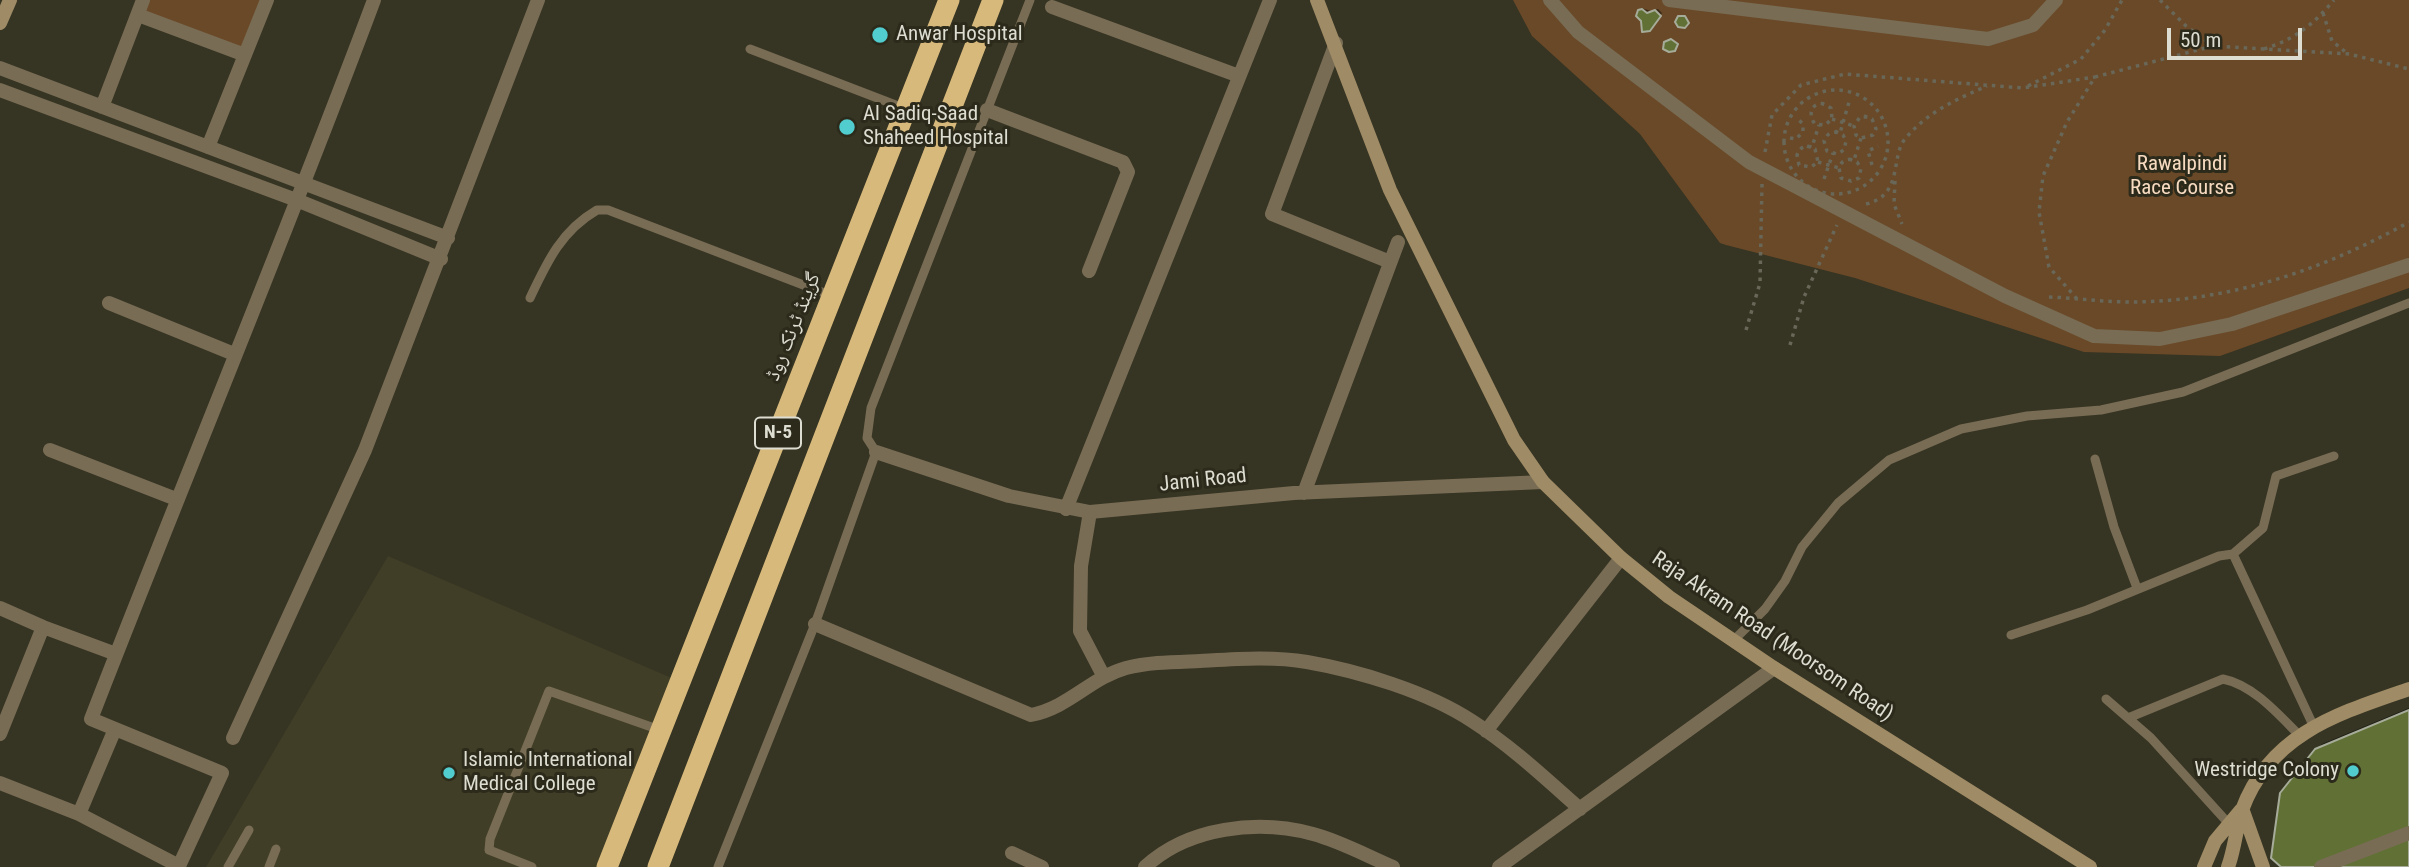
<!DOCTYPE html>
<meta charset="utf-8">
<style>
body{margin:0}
#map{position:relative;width:2409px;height:867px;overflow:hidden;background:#363423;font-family:"Roboto Condensed",sans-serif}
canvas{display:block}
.scale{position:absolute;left:2167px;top:28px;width:135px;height:32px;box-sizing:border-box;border:4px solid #ddddd2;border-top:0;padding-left:9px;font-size:21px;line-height:24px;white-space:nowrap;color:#ddddd2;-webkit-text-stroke:5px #2c2a1a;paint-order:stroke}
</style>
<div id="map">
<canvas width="2409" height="867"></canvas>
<div class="scale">50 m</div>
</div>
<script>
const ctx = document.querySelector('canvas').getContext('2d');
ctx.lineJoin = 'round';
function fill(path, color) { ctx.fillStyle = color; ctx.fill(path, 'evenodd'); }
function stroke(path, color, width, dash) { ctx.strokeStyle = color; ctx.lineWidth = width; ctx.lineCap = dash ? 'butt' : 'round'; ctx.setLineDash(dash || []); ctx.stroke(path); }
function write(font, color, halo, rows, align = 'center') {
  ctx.font = font + ' "Roboto Condensed","Noto Naskh Arabic",sans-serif'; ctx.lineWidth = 6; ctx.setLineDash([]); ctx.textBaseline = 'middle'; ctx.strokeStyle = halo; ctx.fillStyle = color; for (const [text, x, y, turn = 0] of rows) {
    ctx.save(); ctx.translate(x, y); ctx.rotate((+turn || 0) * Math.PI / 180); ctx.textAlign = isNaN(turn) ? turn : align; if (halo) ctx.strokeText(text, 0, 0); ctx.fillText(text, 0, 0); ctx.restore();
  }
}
fill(new Path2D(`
 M 388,556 L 674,679 L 600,867 L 206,867 Z`), '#413e27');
fill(new Path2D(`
 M 143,0 L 267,0 L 245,55 L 138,15 Z
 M 1513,0 L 2409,0 L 2409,288 L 2220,356 L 2084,352 L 1855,278 L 1726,245 L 1720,243 L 1640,134 L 1532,36 Z`), '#6a4928');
fill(new Path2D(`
 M 1641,8 L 1651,11 L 1658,9 L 1662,13 L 1657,21 L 1639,11 Z
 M 2409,708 L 2409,867 L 2283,867 L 2316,750 L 2322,744 Z`), '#0007');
const building = new Path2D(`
 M 1642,9 L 1647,13 L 1655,10 L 1661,16 L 1650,31 L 1642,32 L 1641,21 L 1636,16 L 1638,10 Z
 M 1678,16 L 1685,16 L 1689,23 L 1685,28 L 1678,27 L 1675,22 Z
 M 1671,39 L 1678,44 L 1675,51 L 1669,52 L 1663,49 L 1664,42 Z
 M 2409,710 L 2409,867 L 2281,867 L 2271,858 L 2280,793 L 2315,749 Z`);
fill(building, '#617135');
stroke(building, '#a6ac99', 2);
stroke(new Path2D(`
 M 2160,0 L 2186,26 L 2213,46
 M 2323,13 L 2332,41 L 2348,54
 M 2264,49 C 2295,39 2313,25 2334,0
 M 2028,86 L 2081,59 L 2105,30 L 2122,0
 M1784 142a52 52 0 1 1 104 0a52 52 0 1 1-104 0Z
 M 1821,103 L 1831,108 L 1832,119 L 1825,125 L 1815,124 C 1807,114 1812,101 1826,104
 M 1864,116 L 1872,119 L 1876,129 L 1873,135 L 1861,138 L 1856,135 L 1854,126 L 1860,117 L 1869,117
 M 1832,119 L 1854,126
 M 1835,131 L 1843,135 L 1846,141 L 1844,150 L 1837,154 L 1827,151 L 1824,141 C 1827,133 1832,131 1840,133 L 1849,102
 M 1790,138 L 1796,139 L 1803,132 L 1803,124 L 1797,118
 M 1807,146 L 1815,149 L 1818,162 L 1811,167 L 1799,165 L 1797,155 C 1800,147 1805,145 1812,147 L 1819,125
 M 1765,152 L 1772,115 L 1801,85 L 1845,74 L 2023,88 L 2095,77
 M 1849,159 L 1857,162 L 1861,168 L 1859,178 L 1851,181 L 1841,178 L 1839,168 C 1841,161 1847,158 1854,160 L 1861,138
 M 1818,162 L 1839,168
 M 1872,165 L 1868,151 L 1878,146
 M 1824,179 L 1833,153
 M 1895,181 L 1894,204 L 1902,224
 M 1866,204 C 1904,195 1890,157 1905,139 C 1927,112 1957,99 1987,86
 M 2049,297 C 2076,298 2103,302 2129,302 C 2229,302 2323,270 2409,222
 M 2077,299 L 2049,267 L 2039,212 L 2043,176 L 2067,122 L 2095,77 L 2213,46 L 2349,54 L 2409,69
 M 1746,330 L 1760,283 L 1762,184
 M 1790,345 L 1804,297 L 1837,225`), '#696758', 3.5, [3.5, 5]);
stroke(new Path2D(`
 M 750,49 L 906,109
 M 530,298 C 547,262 561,231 597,210 L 608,210 L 832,296
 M 2095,459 L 2114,527 L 2137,588
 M 2233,554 L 2263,528 L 2276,476 L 2334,456
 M 2011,635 L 2087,610 L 2219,556 L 2233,554 L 2313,725
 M 1734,640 L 1765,609 L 1785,581 L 1802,547 L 1838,503 L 1889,460 L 1961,429 L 2027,416 L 2101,410 L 2183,392 L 2409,303
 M 2106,699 L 2151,738 L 2229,824
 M 2128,718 L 2223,679 C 2253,685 2278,714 2299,735
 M 228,867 L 249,830
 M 269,867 L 276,849
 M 532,867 L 489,850 L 490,839 L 549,691 L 660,730
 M 718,867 L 815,624 L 876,452 L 867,438 L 871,408 L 1030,0`), '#786c54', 9);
stroke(new Path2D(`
 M 1550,0 L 1578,32 L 1749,162 L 2005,296 L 2094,336 L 2160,339 L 2232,324 L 2409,265
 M 1669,0 L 1988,39 L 2033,25 L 2056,0
 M 1052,7 L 1239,76
 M 138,15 L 245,55
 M 1336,43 L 1272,214 L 1390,262
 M 0,68 L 448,238
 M 0,90 L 299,201 L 441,259
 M 102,107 L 143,0
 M 987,110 L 1123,162 L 1128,172 L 1089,271
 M 208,147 L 267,0
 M 109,303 L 234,354
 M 50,450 L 176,499
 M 876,452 L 1009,496 L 1090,512 L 1294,493 L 1543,482
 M 1304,493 L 1398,242
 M 1066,509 L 1270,0
 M 1090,512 L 1081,566 L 1080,631 L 1104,677
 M 0,608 L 43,627
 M 815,624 L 1031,715 C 1070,707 1090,678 1126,668 C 1150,662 1175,662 1200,661 C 1235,659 1273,656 1307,662 C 1359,671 1428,692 1472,721 C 1511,746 1545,778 1580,809
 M 1486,731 L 1621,558
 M 0,734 L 43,627 L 116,654
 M 233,738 L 365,450 L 538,0
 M 0,783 L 79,814 L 179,866 L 222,773 L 91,719 C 184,479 284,241 374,0
 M 79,814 L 115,729
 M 1012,853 L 1042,867
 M 1145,867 C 1188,827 1258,819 1313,834 C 1340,841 1367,856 1393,867
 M 1499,867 L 1774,668
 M 2321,867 L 2409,833`), '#786c54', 14);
stroke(new Path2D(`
 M 1317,0 L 1390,190 L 1514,440 L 1543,482 L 1621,558 L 1669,597 L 1774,668 L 2090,867
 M 0,23 L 10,0
 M 2243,811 L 2263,867
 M 2204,867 L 2215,841 L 2241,810
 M 2228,867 C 2235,848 2236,828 2242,810 C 2270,733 2340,713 2409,689`), '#9f8b65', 14);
stroke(new Path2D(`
 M 607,867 L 949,0
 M 658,867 L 993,0`), '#d8b97c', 21);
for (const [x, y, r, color] of [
 [880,35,9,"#52cdcf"],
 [847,127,9,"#52cdcf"],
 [2353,771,7,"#52cdcf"],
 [449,773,7,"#52cdcf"]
]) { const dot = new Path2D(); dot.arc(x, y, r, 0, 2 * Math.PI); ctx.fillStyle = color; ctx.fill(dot); stroke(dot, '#2c2a1a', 2.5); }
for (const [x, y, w] of [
 [778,433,46]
]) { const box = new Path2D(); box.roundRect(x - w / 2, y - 15.5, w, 31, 5); ctx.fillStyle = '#2c2a1a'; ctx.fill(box); stroke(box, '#ddddd2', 2); }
write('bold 19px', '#ddddd2', null, [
 ["N-5",778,433]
]);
write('21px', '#ddddd2', '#2c2a1a', [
 ["Anwar Hospital",896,35],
 ["Al Sadiq-Saad",863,115],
 ["Shaheed Hospital",863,139],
 ["Islamic International",463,761],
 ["Medical College",463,785],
 ["Westridge Colony",2339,771,"right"]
], 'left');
write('21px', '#f7dbc1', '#2c2a1a', [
 ["Rawalpindi",2182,165],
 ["Race Course",2182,189]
]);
write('21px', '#ddddd2', '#2c2a1a', [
 ["گرینڈ ٹرنک روڈ",794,327,-68],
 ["Jami Road",1203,481,-6],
 ["Raja Akram Road (Moorsom Road)",1772,637,34]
]);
</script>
